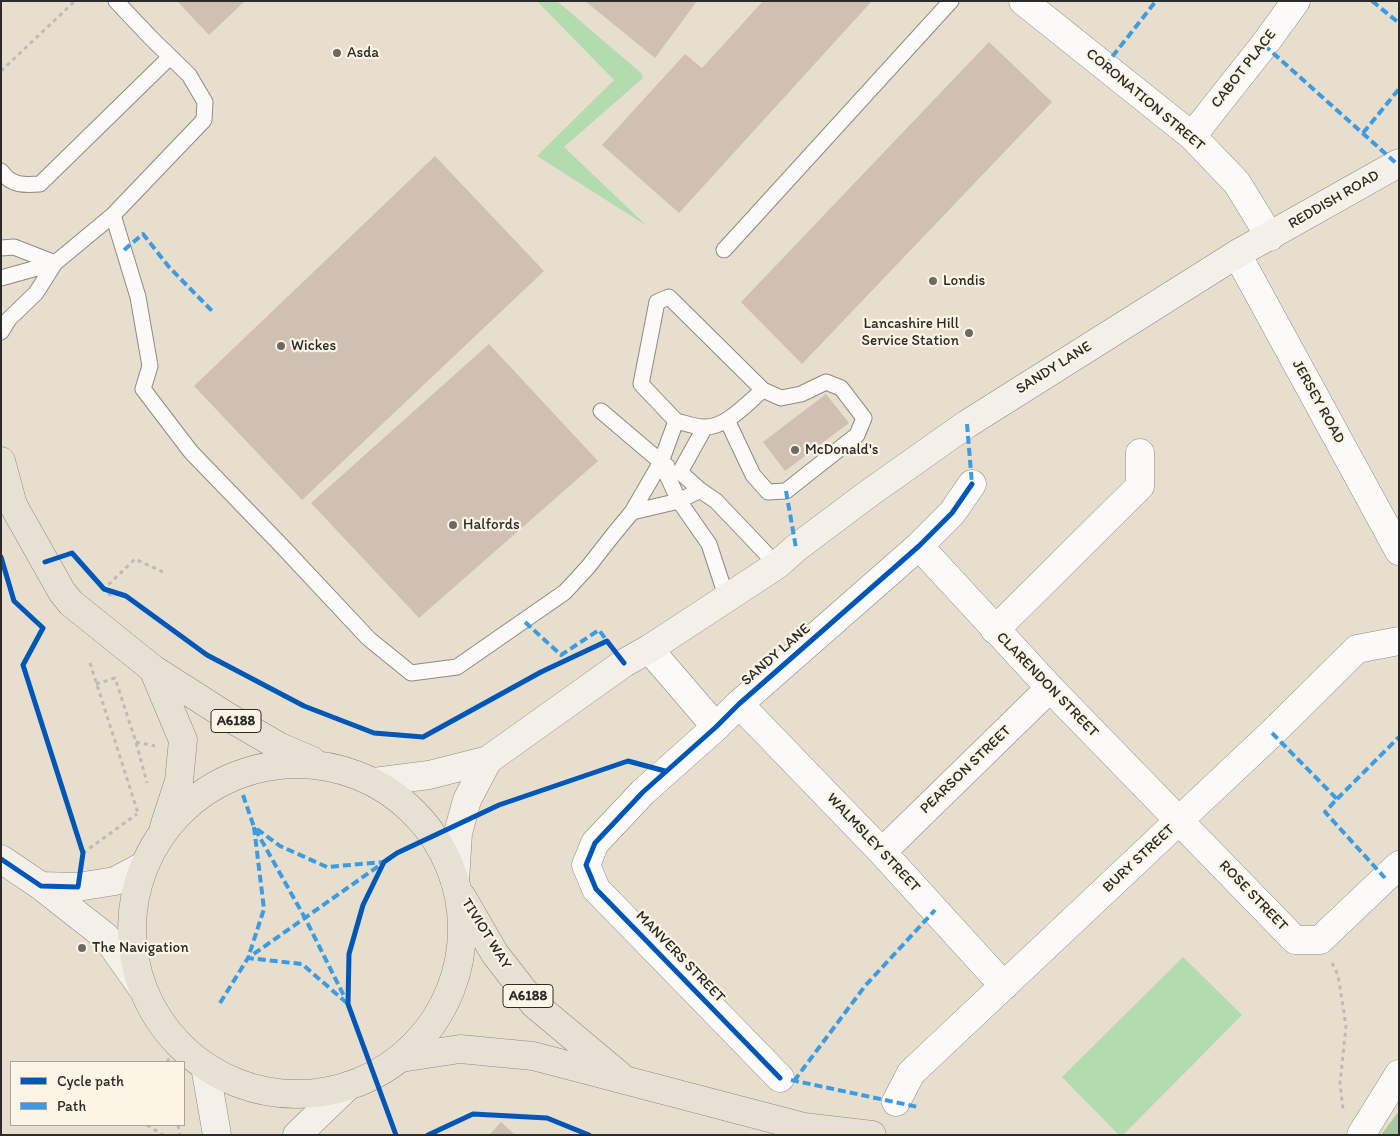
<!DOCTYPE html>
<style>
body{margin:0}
#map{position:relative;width:1400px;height:1136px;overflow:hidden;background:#e7decd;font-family:Itim,sans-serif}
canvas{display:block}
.frame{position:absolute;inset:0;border:2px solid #2b2b2b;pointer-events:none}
.legend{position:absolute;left:10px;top:1061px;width:175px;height:65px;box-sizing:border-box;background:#fcf5e5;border:1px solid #a8a49b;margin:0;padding:6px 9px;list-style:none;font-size:15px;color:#2b2b2b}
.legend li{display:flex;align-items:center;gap:10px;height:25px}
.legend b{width:25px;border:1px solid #a8a49b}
</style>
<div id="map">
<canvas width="1400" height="1136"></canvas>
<div class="frame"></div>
<ul class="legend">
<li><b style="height:6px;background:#0057b8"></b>Cycle path</li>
<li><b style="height:6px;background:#3d9ce1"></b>Path</li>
</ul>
</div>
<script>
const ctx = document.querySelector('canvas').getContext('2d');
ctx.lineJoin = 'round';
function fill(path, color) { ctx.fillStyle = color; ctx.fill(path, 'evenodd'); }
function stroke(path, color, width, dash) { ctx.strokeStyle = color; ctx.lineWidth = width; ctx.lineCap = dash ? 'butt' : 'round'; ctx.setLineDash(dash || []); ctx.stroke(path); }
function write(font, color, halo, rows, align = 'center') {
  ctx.font = font + ' Itim,sans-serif'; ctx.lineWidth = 4.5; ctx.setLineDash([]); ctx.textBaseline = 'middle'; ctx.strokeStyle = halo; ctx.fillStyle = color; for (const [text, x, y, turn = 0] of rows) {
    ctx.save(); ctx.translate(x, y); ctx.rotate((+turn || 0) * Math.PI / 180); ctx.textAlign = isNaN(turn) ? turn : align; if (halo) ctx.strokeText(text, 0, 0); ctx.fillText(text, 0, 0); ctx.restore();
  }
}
fill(new Path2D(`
 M 537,1 L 557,1 L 641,73 L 643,78 L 564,147 L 647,226 L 537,156 L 614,80 Z
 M 1183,957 L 1242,1015 L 1123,1135 L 1119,1135 L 1062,1077 Z`), '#b2dbb0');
fill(new Path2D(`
 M 1399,1111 L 1399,1135 L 1381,1135 Z`), '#a4c9a3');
fill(new Path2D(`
 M 177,1 L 245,1 L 209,35 Z
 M 585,1 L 697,1 L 655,58 Z
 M 763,1 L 872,1 L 679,213 L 602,145 L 685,54 L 702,68 Z
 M 989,42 L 1052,102 L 802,364 L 741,302 Z
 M 435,156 L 544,271 L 302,500 L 194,386 Z
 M 489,344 L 598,461 L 419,618 L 311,503 Z
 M 826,394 L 849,423 L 785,471 L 763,442 Z
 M 501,1122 L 515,1135 L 489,1135 Z`), '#cfc0b3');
const lane = new Path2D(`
 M 1,171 C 11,186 24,185 40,184 L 170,57
 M 113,215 L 138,297 L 150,366 L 143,389 L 191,452 L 279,543 L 369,639 L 411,673 L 457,667 L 565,592 L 588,567 L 613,535 L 632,512 L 661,462 L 676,421 L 641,384 L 657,302 L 669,297 L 763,390 C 747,403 726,428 704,427 C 695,427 685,423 676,421
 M 1,248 L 14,247 L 55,263
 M 724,250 L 951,1
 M 1,278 L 55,263
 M 1,332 L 9,319 L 36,293 L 55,263 L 113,215 L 204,120 L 205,102 L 189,75 L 152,39 L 116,1
 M 601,411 L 661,462 L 667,466
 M 727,420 L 753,475 L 768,492 L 786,491 L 857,435 L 864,418 L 841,388 L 826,382 L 801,394 L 781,398 L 763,390
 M 705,427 L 680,472 L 700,490 L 716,501 L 777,565
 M 661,462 L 679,501 L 709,544 L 727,599
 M 632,512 L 679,501 L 700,490`);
const street = new Path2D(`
 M 1023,1 L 1192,136 L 1237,183 L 1270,237
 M 1192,136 L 1264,45 L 1296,1
 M 1237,254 L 1399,551
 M 919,546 L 1050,688 L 1295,940 L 1320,940 L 1399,865
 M 995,630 L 1140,486 L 1140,453
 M 649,649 L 716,727
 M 739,704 L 882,852 L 1004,986
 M 882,852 L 1050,688
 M 780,1078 L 596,889 L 586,865 L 595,843 L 643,792 L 716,727 L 739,704 L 919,546 L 952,513 L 972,484
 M 896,1102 L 911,1073 L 1272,733 L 1357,649 L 1399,641
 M 1361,1135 L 1399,1074`);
const secondary = new Path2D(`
 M 374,782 L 429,775 L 488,760 L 624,663 L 649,649 L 777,565 L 796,548 L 868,494 L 967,424 L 1237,254 L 1399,163
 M 1,859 L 41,886 L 106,937 L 142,988
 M 455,881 L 458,833 L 467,800 L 488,760
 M 41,886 L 78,887 L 115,881 L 143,866
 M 205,1066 L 217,1135
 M 297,1135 L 348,1086`);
const primary = new Path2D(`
 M 1,461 L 13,505 L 62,592 L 71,603 L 153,669 L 225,715 L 280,747 L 311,760
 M 153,669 L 183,740 L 179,781 L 164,827
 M132 929a165 165 0 1 1 330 0a165 165 0 1 1-330 0Z
 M 462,897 L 495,954 L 534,1004 L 619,1075
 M 401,1058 L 460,1049 L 533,1056 L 804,1127 L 872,1135`);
stroke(lane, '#8f8a82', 17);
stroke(street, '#8f8a82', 29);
stroke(secondary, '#8f8a82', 29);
stroke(primary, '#8f8a82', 29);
stroke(new Path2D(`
 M 1,71 L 75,1
 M 111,596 L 104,589 L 135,559 L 163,572
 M 90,663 L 138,813
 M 96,684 L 115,678 L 136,742 L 147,783
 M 136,742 L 155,746
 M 83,853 L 137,814
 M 1332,963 L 1338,975 L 1346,1026 L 1340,1084 L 1343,1109
 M 167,1062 L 178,1044
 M 147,1125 L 163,1135
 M 178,1125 L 180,1135`), '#bcbbb8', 3, [4, 4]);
stroke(lane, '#fbfaf8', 15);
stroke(street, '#fbfaf8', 28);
stroke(secondary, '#f4f0e9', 28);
stroke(primary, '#e7e1d4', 28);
stroke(new Path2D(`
 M 1372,1 L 1399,23
 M 1264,45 L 1397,164
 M 1105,66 L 1156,1
 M 1363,133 L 1399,89
 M 124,250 L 143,234 L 169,267 L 213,312
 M 967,424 L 972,484
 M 786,491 L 796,548
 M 525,622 L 561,655 L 599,630 L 607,641
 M 1272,733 L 1337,799 L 1325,812 L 1385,878
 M 243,795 L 254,827 L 305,918 L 345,998
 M 1337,799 L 1399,737
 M 254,827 L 264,909 L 248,958 L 302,964 L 348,1004
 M 257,829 L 280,846 L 327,867 L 384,862
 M 220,1003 L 248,958 L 380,865
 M 791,1080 L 918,1107
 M 794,1081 L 865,986 L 935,910`), '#3d9ce1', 4, [8, 4]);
stroke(new Path2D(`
 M 1,557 L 14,601 L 43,628 L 23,665 L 83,853 L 78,887 L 41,886 L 1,859
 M 45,562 L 72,553 L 104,589 L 126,596 L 207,655 L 304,706 L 374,733 L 423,737 L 541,672 L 607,641 L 624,663
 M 780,1078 L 596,889 L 586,865 L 595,843 L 643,792 L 716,727 L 739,704 L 919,546 L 952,513 L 972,484
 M 396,1135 L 348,1004 L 349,954 L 363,905 L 384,862 L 397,853 L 499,805 L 628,761 L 665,771
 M 428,1135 L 473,1114 L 547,1118 L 589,1135`), '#0057b8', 5);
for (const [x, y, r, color] of [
 [337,53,5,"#6d6a64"],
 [933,281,5,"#6d6a64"],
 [969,333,5,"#6d6a64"],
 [281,346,5,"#6d6a64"],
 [795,450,5,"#6d6a64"],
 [453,525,5,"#6d6a64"],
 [82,948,5,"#6d6a64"]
]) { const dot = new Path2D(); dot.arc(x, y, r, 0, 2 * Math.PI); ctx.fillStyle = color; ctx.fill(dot); stroke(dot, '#fcf5e5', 2); }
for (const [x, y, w] of [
 [236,721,50],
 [528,996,50]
]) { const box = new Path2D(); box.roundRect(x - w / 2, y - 11.5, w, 23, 4); ctx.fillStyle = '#fcf5e5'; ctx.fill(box); stroke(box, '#2b2b2b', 1); }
write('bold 14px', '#2b2b2b', null, [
 ["A6188",236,721],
 ["A6188",528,996]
]);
write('15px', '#2b2b2b', '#fcf5e5', [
 ["Asda",347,53],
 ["Londis",943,281],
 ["Lancashire Hill",959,324,"right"],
 ["Service Station",959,341,"right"],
 ["Wickes",291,346],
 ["McDonald's",805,450],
 ["Halfords",463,525],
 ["The Navigation",92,948]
], 'left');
write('15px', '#2b2b2b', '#fcf5e5', [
 ["CABOT PLACE",1244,69,-52],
 ["CORONATION STREET",1145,100,40],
 ["REDDISH ROAD",1334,200,-30],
 ["SANDY LANE",1054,368,-32],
 ["JERSEY ROAD",1318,402,61],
 ["SANDY LANE",776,655,-41],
 ["CLARENDON STREET",1047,685,46],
 ["PEARSON STREET",966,770,-44],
 ["WALMSLEY STREET",873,843,47],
 ["BURY STREET",1139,859,-43],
 ["ROSE STREET",1253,896,46],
 ["TIVIOT WAY",486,934,58],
 ["MANVERS STREET",680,957,46]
]);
</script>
